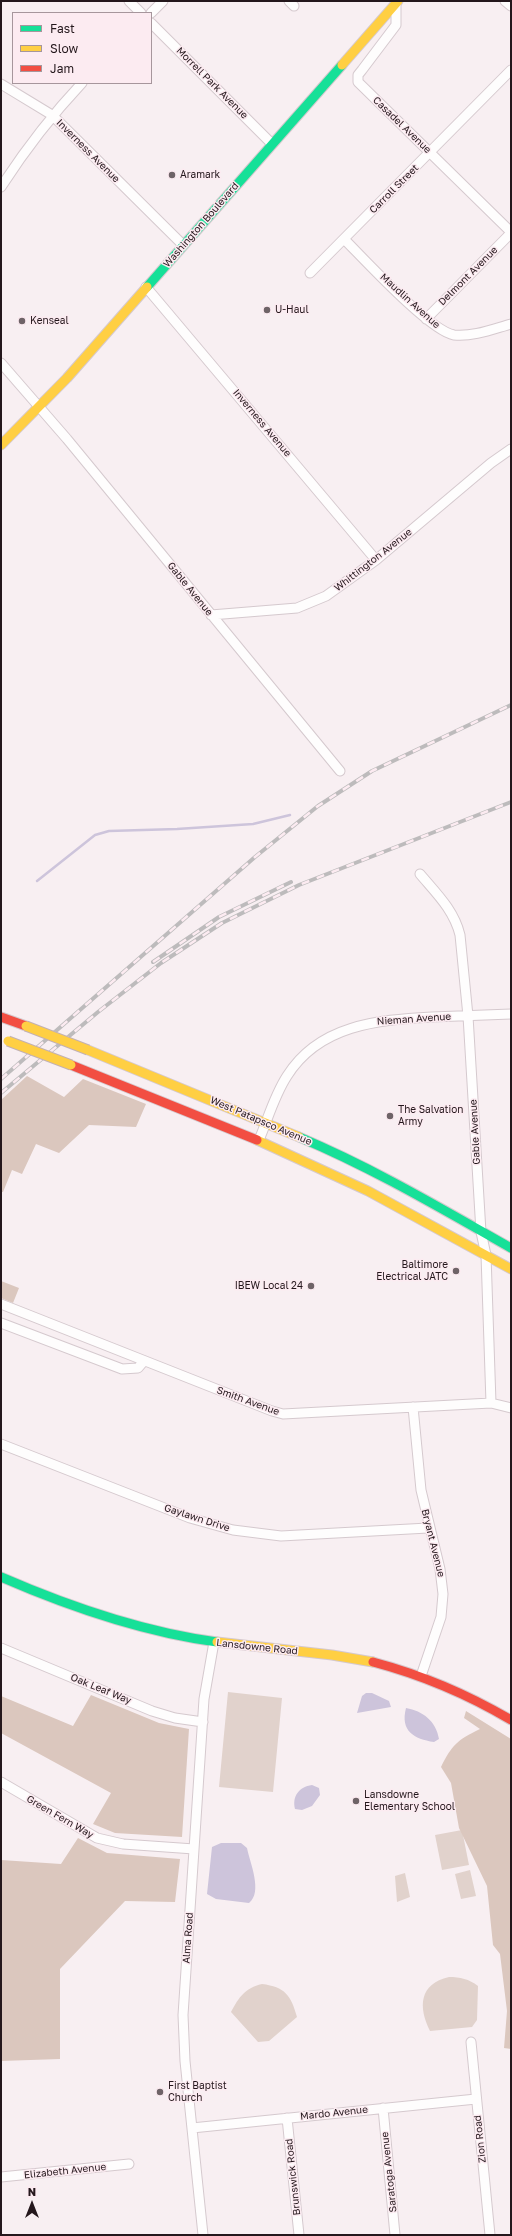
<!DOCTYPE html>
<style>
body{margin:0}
#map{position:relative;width:512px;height:2236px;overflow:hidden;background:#f8eff2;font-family:"Golos Text",sans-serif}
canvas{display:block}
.frame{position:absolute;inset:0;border:2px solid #24171c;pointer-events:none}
.legend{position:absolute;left:12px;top:12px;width:140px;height:72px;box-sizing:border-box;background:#fcebf1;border:1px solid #a6969c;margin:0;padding:5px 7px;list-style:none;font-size:12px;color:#24171c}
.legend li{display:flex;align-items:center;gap:8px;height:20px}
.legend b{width:20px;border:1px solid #a6969c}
.north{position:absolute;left:12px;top:2184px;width:40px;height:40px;-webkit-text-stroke:3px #fcebf1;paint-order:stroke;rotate:0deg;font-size:11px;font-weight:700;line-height:16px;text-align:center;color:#24171c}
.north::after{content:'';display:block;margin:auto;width:14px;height:18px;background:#24171c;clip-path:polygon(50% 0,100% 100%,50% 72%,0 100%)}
</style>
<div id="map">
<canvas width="512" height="2236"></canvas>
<div class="frame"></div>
<ul class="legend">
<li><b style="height:5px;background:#16e098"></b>Fast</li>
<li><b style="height:5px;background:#ffcf43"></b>Slow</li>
<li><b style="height:5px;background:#f24e42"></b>Jam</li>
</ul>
<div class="north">N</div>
</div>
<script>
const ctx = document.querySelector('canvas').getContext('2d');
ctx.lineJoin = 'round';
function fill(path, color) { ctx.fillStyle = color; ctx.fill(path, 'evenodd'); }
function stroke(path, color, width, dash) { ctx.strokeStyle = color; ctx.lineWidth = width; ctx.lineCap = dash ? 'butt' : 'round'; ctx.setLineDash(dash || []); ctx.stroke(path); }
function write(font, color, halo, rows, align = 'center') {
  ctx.font = font + ' "Golos Text",sans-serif'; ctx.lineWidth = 3; ctx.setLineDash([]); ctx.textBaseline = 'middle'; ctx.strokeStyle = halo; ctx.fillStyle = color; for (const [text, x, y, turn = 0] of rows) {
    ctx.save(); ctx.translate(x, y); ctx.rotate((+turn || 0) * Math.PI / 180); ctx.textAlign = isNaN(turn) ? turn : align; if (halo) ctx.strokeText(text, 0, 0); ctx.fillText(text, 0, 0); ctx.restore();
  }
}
fill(new Path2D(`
 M 228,1692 L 282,1698 L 273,1792 L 219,1787 Z
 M 462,1830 L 469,1865 L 442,1870 L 435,1835 Z
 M 470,1870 L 476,1896 L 461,1899 L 455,1874 Z
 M 405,1873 L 410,1897 L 397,1902 L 395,1876 Z
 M 449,1977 C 460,1977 469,1979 478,1986 L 477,2020 L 472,2027 L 430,2031 C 418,2007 419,1984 449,1977 Z
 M 262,1984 C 285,1987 291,1995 297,2017 L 269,2041 L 258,2042 L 231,2012 C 239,1997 245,1988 262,1984 Z`), '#e1d2cc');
fill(new Path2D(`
 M 27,1076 L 64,1097 L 83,1079 L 146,1104 L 136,1127 L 89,1125 L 59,1153 L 36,1144 L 22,1174 L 12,1170 L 3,1192 L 1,1192 L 1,1100 Z
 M 1,1281 L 19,1288 L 13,1303 L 1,1298 Z
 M 91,1695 L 159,1723 L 189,1729 L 182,1837 L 115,1833 L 93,1824 L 111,1793 L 1,1733 L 1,1696 L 73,1726 Z
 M 466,1711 L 511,1739 L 511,2049 L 504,2048 L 507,2011 L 500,1954 L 493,1945 L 487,1886 L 459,1828 L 451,1783 L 441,1767 C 452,1745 457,1740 480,1729 L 464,1718 Z
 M 78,1838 L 107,1853 L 180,1859 L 175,1902 L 125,1901 L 60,1969 L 60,2059 L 1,2061 L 1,1860 L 61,1864 Z`), '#dbc7be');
fill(new Path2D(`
 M 366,1693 L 372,1693 L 389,1701 L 391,1707 L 357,1713 L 362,1696 Z
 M 406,1708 C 423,1711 436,1721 439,1739 L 434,1742 C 414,1739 400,1731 406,1708 Z
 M 312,1785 L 319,1788 L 320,1795 L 312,1806 L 302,1810 L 295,1809 C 292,1796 299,1787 312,1785 Z
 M 221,1843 L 241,1843 L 247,1848 C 250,1863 263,1892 249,1903 L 216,1899 L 207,1894 L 212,1847 Z`), '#cdc4db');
stroke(new Path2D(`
 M 37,881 L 95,835 L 109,831 L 177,829 L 253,824 L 290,815`), '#cdc4db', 2.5);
const street = new Path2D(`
 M 129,1 L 141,13
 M 289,1 L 294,6
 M 505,1 L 511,6
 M 396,3 L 396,25 L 362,70 L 358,75 L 358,82 L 511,232
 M 151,13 L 163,1
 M 151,23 L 272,144
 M 1,84 L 52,115 L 183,245
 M 1,187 C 25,150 51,116 82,83
 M 344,239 C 364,259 430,331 454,335 C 473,337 493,329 511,324
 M 310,273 L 511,70
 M 146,287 L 376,560
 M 426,319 L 511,233
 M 1,363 L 67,439 L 340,771
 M 211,615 L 297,608 L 326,596 L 376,560 L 491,463 L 511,449
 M 420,874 C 436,893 454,910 460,935 L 468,1016 L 481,1232 L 486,1255 L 491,1403
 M 259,1140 C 268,1119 274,1096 287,1076 C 319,1025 377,1020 432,1017 C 458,1016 485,1015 511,1014
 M 1,1304 L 272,1411 L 283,1414 L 491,1403 L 511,1408
 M 1,1323 L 122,1369 L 138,1368 L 144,1361
 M 413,1407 L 421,1490 L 440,1569 L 443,1594 L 441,1617 L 421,1676
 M 1,1444 L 190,1518 L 233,1530 L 281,1536 L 428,1528
 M 1,1648 L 152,1711 L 175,1718 L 203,1722
 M 1,1782 L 97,1838 L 123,1844 L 194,1849
 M 471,2042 L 490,2235
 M 383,2108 L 395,2235
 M 287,2118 L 299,2235
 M 192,2128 L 476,2099
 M 1,2177 L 129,2164
 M 203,2235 L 185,2061 L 183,2015 L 204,1699 L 214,1642`);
const fast = new Path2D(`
 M 147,287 L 342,65
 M 299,1137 C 373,1168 442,1209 511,1248
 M 1,1577 C 70,1607 142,1632 217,1642`);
const slow = new Path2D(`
 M 342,65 L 398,1
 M 1,445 L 67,378 L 147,287
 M 88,1050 L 299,1137
 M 257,1140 L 368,1191 L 511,1269
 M 217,1642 L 332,1655 L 373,1662`);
const jam = new Path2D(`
 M 1,1017 L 26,1026
 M 71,1065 L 257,1140
 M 373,1662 C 422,1675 467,1694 511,1720`);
stroke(street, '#d5c9ce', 11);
stroke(fast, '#d5c9ce', 11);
stroke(slow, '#d5c9ce', 11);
stroke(jam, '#d5c9ce', 11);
stroke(street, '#fefdfd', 9);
stroke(fast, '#16e098', 9);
stroke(slow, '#ffcf43', 9);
stroke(jam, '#f24e42', 9);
const rail = new Path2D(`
 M 153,962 L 219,917 L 291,882
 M 1,1079 L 255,857 L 318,806 L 372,771 L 511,705
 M 1,1093 L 98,1012 L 161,963 L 222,923 L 299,885 L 511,802`);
stroke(rail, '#bdbbbc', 4);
stroke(rail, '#fcebf1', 2.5, [8]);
const slowBridge = new Path2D(`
 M 26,1026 L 88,1050
 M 8,1041 L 71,1065`);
stroke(slowBridge, '#c3b1b2', 11, []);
stroke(slowBridge, '#ffcf43', 9);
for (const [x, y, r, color] of [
 [172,175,4,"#6e6367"],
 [267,310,4,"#6e6367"],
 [22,321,4,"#6e6367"],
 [390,1116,4,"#6e6367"],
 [456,1271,4,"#6e6367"],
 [311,1286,4,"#6e6367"],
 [356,1801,4,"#6e6367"],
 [160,2092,4,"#6e6367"]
]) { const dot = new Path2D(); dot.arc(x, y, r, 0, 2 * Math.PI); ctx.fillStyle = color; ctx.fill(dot); stroke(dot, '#fcebf1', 1.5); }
write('10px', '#24171c', '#fcebf1', [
 ["Morrell Park Avenue",212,83,45],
 ["Casadel Avenue",402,125,44],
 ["Inverness Avenue",88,151,45],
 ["Carroll Street",394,189,-45],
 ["Washington Boulevard",201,225,-49],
 ["Delmont Avenue",468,276,-45],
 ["Maudlin Avenue",410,301,42],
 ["Inverness Avenue",262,423,50],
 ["Whittington Avenue",373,560,-38],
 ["Gable Avenue",190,589,51],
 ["Nieman Avenue",414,1019,-4],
 ["West Patapsco Avenue",261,1121,23],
 ["Gable Avenue",475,1132,-93],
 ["Smith Avenue",248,1401,20],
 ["Gaylawn Drive",197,1518,18],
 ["Bryant Avenue",433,1543,76],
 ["Lansdowne Road",257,1647,6],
 ["Oak Leaf Way",101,1689,22],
 ["Green Fern Way",60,1817,30],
 ["Alma Road",188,1938,-86],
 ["Mardo Avenue",334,2113,-6],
 ["Zion Road",480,2139,-96],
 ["Elizabeth Avenue",65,2171,-6],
 ["Saratoga Avenue",389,2172,-96],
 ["Brunswick Road",293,2177,-96]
]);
write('10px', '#24171c', '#fcebf1', [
 ["Aramark",180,175],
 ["U-Haul",275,310],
 ["Kenseal",30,321],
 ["The Salvation",398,1110],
 ["Army",398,1122],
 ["Baltimore",448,1265,"right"],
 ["Electrical JATC",448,1277,"right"],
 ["IBEW Local 24",303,1286,"right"],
 ["Lansdowne",364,1795],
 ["Elementary School",364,1807],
 ["First Baptist",168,2086],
 ["Church",168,2098]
], 'left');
</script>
